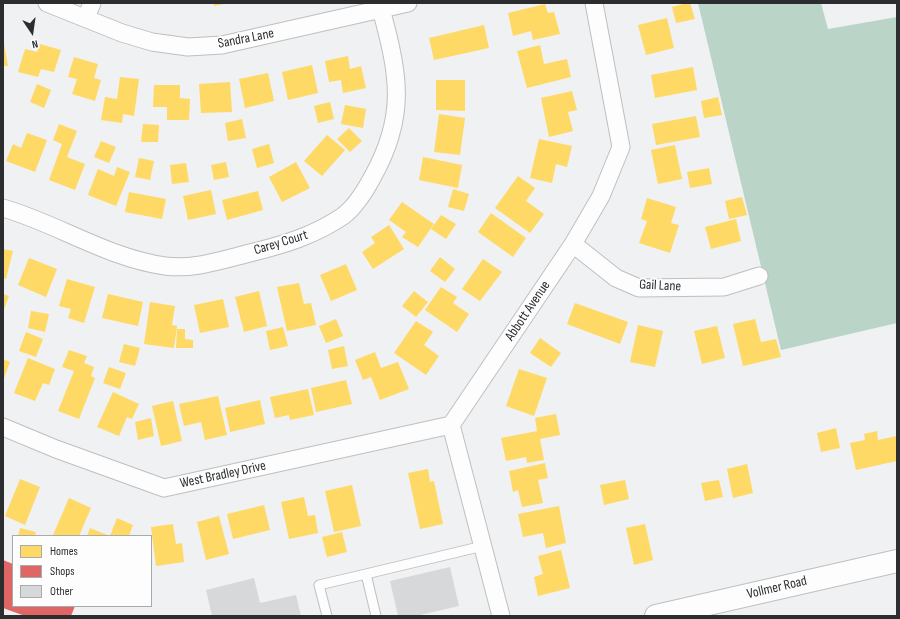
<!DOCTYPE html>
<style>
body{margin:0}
#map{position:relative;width:900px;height:619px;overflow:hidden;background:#eff1f3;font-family:"Sofia Sans Condensed",sans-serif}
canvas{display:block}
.frame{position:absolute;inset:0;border:4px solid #2b2d2e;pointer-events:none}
.legend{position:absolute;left:12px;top:535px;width:140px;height:72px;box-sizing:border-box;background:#fdfdfe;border:1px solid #a9aaab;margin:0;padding:5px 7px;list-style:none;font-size:12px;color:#2b2d2e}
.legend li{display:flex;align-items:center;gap:8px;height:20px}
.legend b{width:20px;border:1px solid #a9aaab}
.north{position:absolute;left:12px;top:12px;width:40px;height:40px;-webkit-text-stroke:3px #fdfdfe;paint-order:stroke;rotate:167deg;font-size:11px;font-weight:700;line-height:16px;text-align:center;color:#2b2d2e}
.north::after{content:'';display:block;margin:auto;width:14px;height:18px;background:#2b2d2e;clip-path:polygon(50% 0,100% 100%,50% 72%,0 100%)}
</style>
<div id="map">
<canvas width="900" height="619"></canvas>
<div class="frame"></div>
<ul class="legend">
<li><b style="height:11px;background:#ffd966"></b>Homes</li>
<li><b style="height:11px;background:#e06666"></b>Shops</li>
<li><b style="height:11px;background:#d7d8da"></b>Other</li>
</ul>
<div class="north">N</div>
</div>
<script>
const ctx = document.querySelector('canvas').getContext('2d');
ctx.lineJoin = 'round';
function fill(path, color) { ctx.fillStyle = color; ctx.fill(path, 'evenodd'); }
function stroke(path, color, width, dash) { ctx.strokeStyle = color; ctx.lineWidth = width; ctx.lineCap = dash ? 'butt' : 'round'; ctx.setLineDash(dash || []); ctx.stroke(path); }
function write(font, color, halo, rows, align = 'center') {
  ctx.font = font + ' "Sofia Sans Condensed",sans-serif'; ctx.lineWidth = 4; ctx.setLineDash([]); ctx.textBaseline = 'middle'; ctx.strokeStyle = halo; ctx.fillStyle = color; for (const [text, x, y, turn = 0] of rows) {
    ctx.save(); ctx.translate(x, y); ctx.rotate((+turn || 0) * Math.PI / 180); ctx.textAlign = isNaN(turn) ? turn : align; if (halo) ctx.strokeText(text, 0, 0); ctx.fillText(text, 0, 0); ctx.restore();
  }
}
fill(new Path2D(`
 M 698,3 L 821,3 L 828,29 L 897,17 L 897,323 L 781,350 Z`), '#bbd4c8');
fill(new Path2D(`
 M 214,3 L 224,3 L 224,4 L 214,6 Z
 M 687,3 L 690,3 L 695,19 L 676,23 L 672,7 Z
 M 545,4 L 548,13 L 554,12 L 560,34 L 533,40 L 531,31 L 513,36 L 508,13 Z
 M 667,18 L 674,48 L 646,55 L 638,25 Z
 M 484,25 L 489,48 L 434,60 L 429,38 Z
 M 3,38 L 8,66 L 3,66 Z
 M 40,44 L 61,50 L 54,72 L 41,69 L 38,77 L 18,72 L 25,49 L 37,52 Z
 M 540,45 L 544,64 L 567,59 L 571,77 L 527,88 L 517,51 Z
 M 348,56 L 350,69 L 361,66 L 366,88 L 343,93 L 341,80 L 329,82 L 325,61 Z
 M 74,57 L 98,64 L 94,78 L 101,80 L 95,101 L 72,94 L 77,79 L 68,77 Z
 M 312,65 L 318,93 L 288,100 L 282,72 Z
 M 693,67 L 697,90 L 655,98 L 651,75 Z
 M 268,73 L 274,101 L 245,108 L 239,79 Z
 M 120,77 L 139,79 L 134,116 L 123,114 L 122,123 L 101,120 L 105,97 L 117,99 Z
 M 436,80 L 465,80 L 465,111 L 436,110 Z
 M 230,82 L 232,112 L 201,113 L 199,84 Z
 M 37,84 L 51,90 L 44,108 L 30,102 Z
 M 154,85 L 180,85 L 180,98 L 190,99 L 189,120 L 167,120 L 167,107 L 153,107 Z
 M 572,91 L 577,110 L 568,112 L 573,131 L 549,137 L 541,98 Z
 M 718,97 L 722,115 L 704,118 L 701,101 Z
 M 330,102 L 334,119 L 318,123 L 314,106 Z
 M 345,105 L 366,109 L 363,128 L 341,124 Z
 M 439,114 L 465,118 L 460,155 L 434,152 Z
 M 696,116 L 700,137 L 656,145 L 652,124 Z
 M 242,119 L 246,138 L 228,141 L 225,123 Z
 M 59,124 L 77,131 L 67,157 L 85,164 L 75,190 L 49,180 L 62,144 L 53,140 Z
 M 143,124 L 159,125 L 158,142 L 141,142 Z
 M 349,128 L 362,141 L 350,152 L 337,139 Z
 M 27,133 L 47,140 L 35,172 L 6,161 L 13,144 L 21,148 Z
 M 327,135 L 345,150 L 322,176 L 304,161 Z
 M 539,139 L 572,146 L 567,167 L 556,164 L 552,183 L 530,178 Z
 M 101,141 L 116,147 L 109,163 L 94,157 Z
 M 269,144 L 274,163 L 257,168 L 252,149 Z
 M 675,145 L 682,179 L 658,184 L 651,150 Z
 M 423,157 L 462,165 L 458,188 L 419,180 Z
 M 139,158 L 154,161 L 150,180 L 135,177 Z
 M 226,162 L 229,177 L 214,180 L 211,165 Z
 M 296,162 L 310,188 L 282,202 L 269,177 Z
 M 186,163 L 189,182 L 172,184 L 170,165 Z
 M 117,167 L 130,172 L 116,206 L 88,195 L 98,169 L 114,176 Z
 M 709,168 L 712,184 L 690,188 L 687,172 Z
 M 518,176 L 535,188 L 526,201 L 544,214 L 530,233 L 495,208 Z
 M 453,189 L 469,194 L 464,211 L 448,207 Z
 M 211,190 L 216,214 L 188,220 L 183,196 Z
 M 258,191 L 263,210 L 227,220 L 222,200 Z
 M 129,192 L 166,199 L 162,219 L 125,212 Z
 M 742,197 L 747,215 L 729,219 L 725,201 Z
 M 647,198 L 676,207 L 671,223 L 679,225 L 670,253 L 639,243 L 647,221 L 641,219 Z
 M 402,202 L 434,224 L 418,247 L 402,237 L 406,232 L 389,220 Z
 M 491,213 L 526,238 L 513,257 L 478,232 Z
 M 441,215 L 456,224 L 446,239 L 431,229 Z
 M 736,219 L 741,241 L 711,249 L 705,227 Z
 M 389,225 L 404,249 L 373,269 L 362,252 L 375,243 L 371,237 Z
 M 3,249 L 13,251 L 6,279 L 3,278 Z
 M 440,257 L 455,269 L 445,282 L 430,271 Z
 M 29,258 L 57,269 L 46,297 L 18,285 Z
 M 483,259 L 502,272 L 480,301 L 462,289 Z
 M 346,264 L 357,290 L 331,301 L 320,275 Z
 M 67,279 L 95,287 L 84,323 L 68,318 L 71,309 L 59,306 Z
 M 299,283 L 304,304 L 311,303 L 316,325 L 287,331 L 277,287 Z
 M 441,287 L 457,297 L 453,303 L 469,314 L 457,332 L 425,310 Z
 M 259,291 L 267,326 L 244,332 L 235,297 Z
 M 414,291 L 428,302 L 416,317 L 402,306 Z
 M 3,294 L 9,296 L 3,312 Z
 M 108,294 L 143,302 L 138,326 L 102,318 Z
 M 223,299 L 229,327 L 200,333 L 194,305 Z
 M 150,302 L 175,306 L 172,325 L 177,326 L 174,348 L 144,344 Z
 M 575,303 L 628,322 L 620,344 L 567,324 Z
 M 31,311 L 49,314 L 45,332 L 28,328 Z
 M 336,319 L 343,336 L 326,343 L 319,326 Z
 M 755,319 L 761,342 L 776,339 L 781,357 L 743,366 L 733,324 Z
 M 416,321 L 433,332 L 424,345 L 439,356 L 426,375 L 394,353 Z
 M 638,325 L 663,331 L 655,367 L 630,362 Z
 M 717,326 L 725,358 L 702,364 L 694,331 Z
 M 283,327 L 288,346 L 270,350 L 266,331 Z
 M 177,329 L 185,329 L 185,339 L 193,340 L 193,348 L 176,348 Z
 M 26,332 L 43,339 L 36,357 L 19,351 Z
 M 540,338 L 561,353 L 551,367 L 530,353 Z
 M 124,344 L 140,348 L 135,366 L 119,362 Z
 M 344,346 L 348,366 L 332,369 L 328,350 Z
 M 69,350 L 87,356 L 84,363 L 94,367 L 91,376 L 95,378 L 79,419 L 58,411 L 74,371 L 62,367 Z
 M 375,352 L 381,368 L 398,362 L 409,389 L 380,400 L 371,377 L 363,380 L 355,360 Z
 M 28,358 L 55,369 L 49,385 L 43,383 L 35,401 L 14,393 Z
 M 3,359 L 10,362 L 3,381 Z
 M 109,367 L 126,373 L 120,389 L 103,383 Z
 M 519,369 L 547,378 L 534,416 L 506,406 Z
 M 346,380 L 352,404 L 316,412 L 311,388 Z
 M 308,389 L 314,415 L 290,420 L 289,415 L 275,418 L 270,397 Z
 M 113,392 L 139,404 L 132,419 L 127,417 L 119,436 L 97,427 Z
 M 218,396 L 227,435 L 205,440 L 201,422 L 184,426 L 179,404 Z
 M 260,400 L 265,424 L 230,432 L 225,408 Z
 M 173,401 L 182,441 L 161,446 L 152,406 Z
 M 556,414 L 560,435 L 540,439 L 544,460 L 527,463 L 526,457 L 506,461 L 501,438 L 537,431 L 535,418 Z
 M 151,418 L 154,436 L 138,440 L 135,422 Z
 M 836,428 L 840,448 L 821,452 L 817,433 Z
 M 877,431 L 878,440 L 897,436 L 897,461 L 856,470 L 850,443 L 865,440 L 864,434 Z
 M 545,463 L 548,478 L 538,480 L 543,503 L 522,507 L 518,490 L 513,492 L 509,471 Z
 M 747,464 L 753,493 L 733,498 L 727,469 Z
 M 428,469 L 430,482 L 434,481 L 443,524 L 420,529 L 408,473 Z
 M 20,479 L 40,487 L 25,525 L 5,516 Z
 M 625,480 L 629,499 L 604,505 L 600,485 Z
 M 719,480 L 723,497 L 705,501 L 701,483 Z
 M 352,485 L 361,526 L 334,532 L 325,491 Z
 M 304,497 L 308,516 L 315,515 L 318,533 L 289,539 L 281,502 Z
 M 69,498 L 91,508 L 79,536 L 56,536 L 53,535 Z
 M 264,505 L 270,530 L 233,539 L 227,514 Z
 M 559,506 L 566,543 L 546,548 L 543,533 L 523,537 L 518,514 Z
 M 219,516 L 229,554 L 206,560 L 197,522 Z
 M 117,518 L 133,525 L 129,536 L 87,536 L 90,528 L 110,536 Z
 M 173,524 L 176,544 L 182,543 L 184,562 L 156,566 L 151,527 Z
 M 645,524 L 653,560 L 634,565 L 626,528 Z
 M 20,528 L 36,532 L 35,536 L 18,536 Z
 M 342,532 L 347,552 L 327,557 L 322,537 Z
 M 561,550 L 570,588 L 538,596 L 534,577 L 543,574 L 538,556 Z`), '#ffd966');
fill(new Path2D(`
 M 3,560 L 13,564 L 13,606 L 75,606 L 71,616 L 25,616 L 3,608 Z`), '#e06666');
fill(new Path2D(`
 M 450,567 L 459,606 L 416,616 L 398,616 L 390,581 Z
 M 254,578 L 260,603 L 296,595 L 301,616 L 212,616 L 206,590 Z`), '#d7d8da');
const service = new Path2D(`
 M 327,616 L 319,585 L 366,574
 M 376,616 L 366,574 L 483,546`);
const minor = new Path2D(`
 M 47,3 L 122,33 L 152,42 L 188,47 L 222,45 L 408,3
 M 86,18 L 92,3
 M 3,208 C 58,224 108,258 165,266 C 194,270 225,259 254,252 C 286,244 315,235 343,216 C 355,207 365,191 372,178 C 407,116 399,75 381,9
 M 573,244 L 616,278 L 639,288 L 724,287 L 759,276
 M 3,427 L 56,449 L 164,488 L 451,425
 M 501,616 L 451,425 L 573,244 L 601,196 L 621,147 L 594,3`);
const secondary = new Path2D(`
 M 656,616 L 897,561`);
stroke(service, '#bebfc1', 11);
stroke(minor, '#bebfc1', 19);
stroke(secondary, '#bebfc1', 24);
stroke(service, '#fdfdfd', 9);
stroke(minor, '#fdfdfd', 17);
stroke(secondary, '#fdfdfd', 22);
write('14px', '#2b2d2e', '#fdfdfe', [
 ["Sandra Lane",246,39,-11],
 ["Carey Court",281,243,-17],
 ["Gail Lane",660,286,3],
 ["Abbott Avenue",528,311,-56],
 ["West Bradley Drive",223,475,-12],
 ["Vollmer Road",777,588,-13]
]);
</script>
